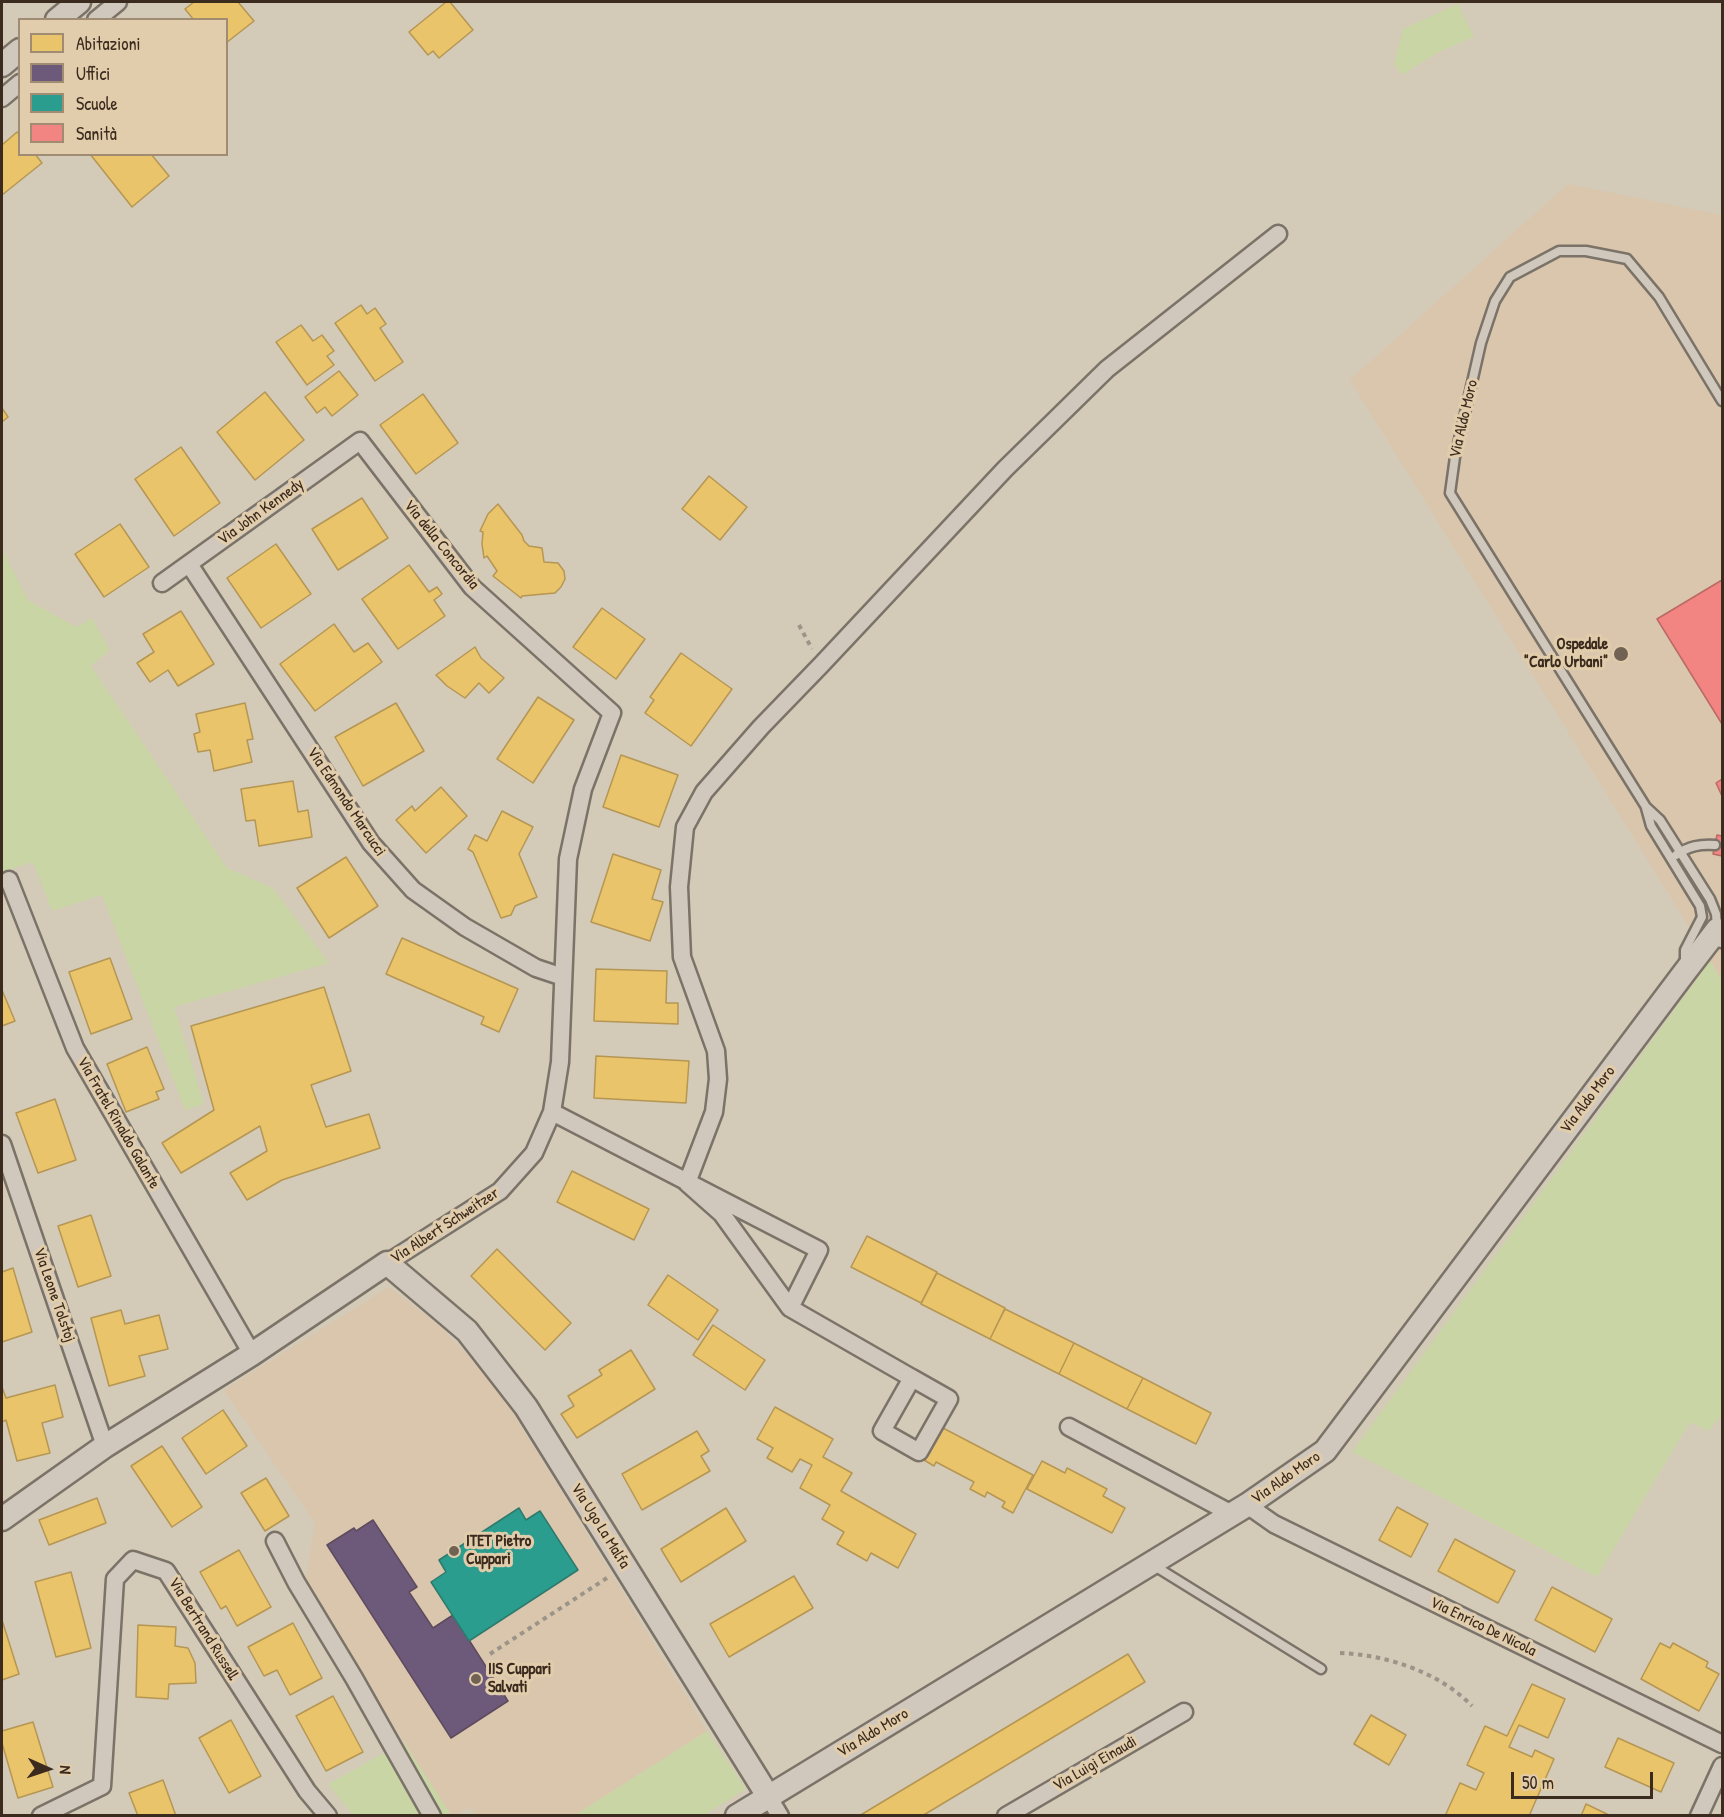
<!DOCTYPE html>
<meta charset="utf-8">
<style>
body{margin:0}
#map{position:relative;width:1724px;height:1817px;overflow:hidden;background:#d4cab8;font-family:"Patrick Hand",sans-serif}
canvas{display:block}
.frame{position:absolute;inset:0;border:3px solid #3b2a1e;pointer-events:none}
.legend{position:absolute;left:18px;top:18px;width:210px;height:138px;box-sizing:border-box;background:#e1cdab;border:2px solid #9f8c73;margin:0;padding:8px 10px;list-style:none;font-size:18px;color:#3b2a1e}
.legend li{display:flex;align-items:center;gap:12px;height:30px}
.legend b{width:30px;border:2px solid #9f8c73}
.north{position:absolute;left:18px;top:1739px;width:60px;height:60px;-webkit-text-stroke:4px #e1cdab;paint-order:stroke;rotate:93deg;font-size:16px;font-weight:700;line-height:24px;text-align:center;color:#3b2a1e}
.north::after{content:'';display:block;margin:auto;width:21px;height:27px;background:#3b2a1e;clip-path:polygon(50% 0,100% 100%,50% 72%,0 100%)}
.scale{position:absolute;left:1511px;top:1772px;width:142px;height:27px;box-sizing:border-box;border:3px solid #3b2a1e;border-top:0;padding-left:8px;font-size:18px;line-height:21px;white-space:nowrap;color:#3b2a1e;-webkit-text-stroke:4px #e1cdab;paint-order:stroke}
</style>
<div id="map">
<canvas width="1724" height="1817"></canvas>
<div class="frame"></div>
<ul class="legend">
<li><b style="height:16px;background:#e9c46a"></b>Abitazioni</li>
<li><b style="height:16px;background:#6d597a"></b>Uffici</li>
<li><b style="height:16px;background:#2a9d8f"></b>Scuole</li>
<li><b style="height:16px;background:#f28482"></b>Sanità</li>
</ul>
<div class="north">N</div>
<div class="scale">50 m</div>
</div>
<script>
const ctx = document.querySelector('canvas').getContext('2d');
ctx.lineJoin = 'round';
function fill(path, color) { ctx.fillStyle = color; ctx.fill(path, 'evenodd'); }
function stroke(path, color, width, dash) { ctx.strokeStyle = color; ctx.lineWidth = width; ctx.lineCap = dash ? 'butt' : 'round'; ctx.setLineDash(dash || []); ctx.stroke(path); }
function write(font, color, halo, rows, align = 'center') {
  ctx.font = font + ' "Patrick Hand",sans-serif'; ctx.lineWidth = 6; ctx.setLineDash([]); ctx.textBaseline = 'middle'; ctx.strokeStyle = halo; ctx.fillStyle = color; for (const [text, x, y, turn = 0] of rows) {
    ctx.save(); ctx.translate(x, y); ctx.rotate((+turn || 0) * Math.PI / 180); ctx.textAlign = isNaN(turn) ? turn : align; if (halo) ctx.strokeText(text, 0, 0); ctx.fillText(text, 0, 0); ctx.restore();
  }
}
fill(new Path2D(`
 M 1568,184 L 1722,215 L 1722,980 L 1350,380 Z
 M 389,1287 L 441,1327 L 495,1385 L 544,1463 L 707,1731 L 575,1815 L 476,1815 L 470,1807 L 456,1815 L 451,1815 L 404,1742 L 306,1580 L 315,1523 L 224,1390 Z`), '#dac6ac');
fill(new Path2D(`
 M 1458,4 L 1474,37 L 1437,53 L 1402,75 L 1394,64 L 1403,29 Z
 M 2,549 L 28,600 L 76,627 L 92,618 L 110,650 L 91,666 L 227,868 L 273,888 L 329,963 L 174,1007 L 204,1104 L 185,1110 L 102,895 L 52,911 L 33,862 L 2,872 Z
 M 1710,961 L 1722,980 L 1722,1415 L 1708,1431 L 1690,1422 L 1597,1577 L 1352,1452 Z
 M 707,1731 L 746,1789 L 704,1815 L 575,1815 Z
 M 404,1742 L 451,1815 L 353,1815 L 328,1784 Z`), '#c9d5a5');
const homes = new Path2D(`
 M 194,2 L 238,2 L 254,21 L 226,43 L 226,20 L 194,20 L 185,9 Z
 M 446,2 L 450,2 L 473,30 L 439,58 L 433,51 L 428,55 L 409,32 Z
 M 17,132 L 20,135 L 20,154 L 35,154 L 42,163 L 2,195 L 2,145 Z
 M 90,154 L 151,154 L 169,176 L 132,207 Z
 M 361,305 L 367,314 L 375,308 L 386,324 L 380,328 L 403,362 L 375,381 L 335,323 Z
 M 301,325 L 313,341 L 322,335 L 334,351 L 327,356 L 334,365 L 307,385 L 276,342 Z
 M 339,371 L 358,395 L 332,416 L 325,407 L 317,413 L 305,397 Z
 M 265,392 L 304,440 L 255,480 L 217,432 Z
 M 423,394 L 458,443 L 416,474 L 380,425 Z
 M 2,408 L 8,417 L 2,422 Z
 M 181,447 L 220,503 L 174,536 L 135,479 Z
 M 709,476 L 747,507 L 720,540 L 682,509 Z
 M 362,498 L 388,538 L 338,570 L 312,529 Z
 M 498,504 L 522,535 L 524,541 L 529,546 L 542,548 L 544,562 L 558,563 L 564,571 L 565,579 L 561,587 L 555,593 L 522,596 L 521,598 L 493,576 L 497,571 L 487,556 L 484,558 L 482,544 L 483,532 L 480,531 L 488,514 Z
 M 120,524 L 149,567 L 104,597 L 75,554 Z
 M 276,544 L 311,594 L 261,628 L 227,578 Z
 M 409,565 L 429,592 L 437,587 L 442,594 L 434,600 L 445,616 L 398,649 L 362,599 Z
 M 602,608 L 645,639 L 616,679 L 573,647 Z
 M 181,611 L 214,664 L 178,686 L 168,670 L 150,682 L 137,663 L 154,652 L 143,634 Z
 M 334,624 L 354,652 L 368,643 L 382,662 L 315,711 L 280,664 Z
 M 475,647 L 481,658 L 504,678 L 489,693 L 479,683 L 465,698 L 447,686 L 436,675 Z
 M 681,653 L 732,689 L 691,746 L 645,713 L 654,700 L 650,697 Z
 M 538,697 L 574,720 L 533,783 L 497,759 Z
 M 245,703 L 253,739 L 247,740 L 252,762 L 214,771 L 210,750 L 198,752 L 194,734 L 200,732 L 196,714 Z
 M 396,703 L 424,751 L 363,786 L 335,737 Z
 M 621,755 L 678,775 L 659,827 L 603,807 Z
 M 293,781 L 298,812 L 308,810 L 312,837 L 259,846 L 255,820 L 246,821 L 241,789 Z
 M 441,787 L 467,816 L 426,853 L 396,820 L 412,806 L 415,811 Z
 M 502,811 L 533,827 L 519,854 L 537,897 L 515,906 L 511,915 L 501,918 L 473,852 L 468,849 L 475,835 L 487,841 Z
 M 613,854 L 661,870 L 652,899 L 663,902 L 650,941 L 591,922 Z
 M 346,857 L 378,906 L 329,938 L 297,888 Z
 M 402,938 L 518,989 L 499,1032 L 481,1024 L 484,1017 L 386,974 Z
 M 110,958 L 132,1019 L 91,1034 L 69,972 Z
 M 596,969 L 667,971 L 666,1003 L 678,1003 L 678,1024 L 594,1021 Z
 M 324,987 L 351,1071 L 311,1085 L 326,1127 L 369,1114 L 380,1148 L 282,1180 L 247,1200 L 230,1173 L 267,1151 L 260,1126 L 181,1173 L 162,1143 L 214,1110 L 191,1026 Z
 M 2,990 L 15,1021 L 2,1026 Z
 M 147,1047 L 164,1089 L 156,1092 L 159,1099 L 126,1112 L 107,1064 Z
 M 596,1056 L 689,1061 L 686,1103 L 594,1098 Z
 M 55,1099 L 76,1160 L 38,1173 L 16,1113 Z
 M 572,1171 L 649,1209 L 634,1240 L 557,1202 Z
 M 91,1215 L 111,1276 L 78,1287 L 58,1226 Z
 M 867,1236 L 937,1272 L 921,1303 L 851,1267 Z
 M 497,1249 L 571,1323 L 545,1350 L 471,1276 Z
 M 13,1268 L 32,1332 L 2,1342 L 2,1272 Z
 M 937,1273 L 1005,1308 L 990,1339 L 921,1304 Z
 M 668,1275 L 718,1310 L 698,1340 L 648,1305 Z
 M 1005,1309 L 1074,1343 L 1059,1374 L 990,1339 Z
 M 121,1310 L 125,1324 L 159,1315 L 168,1349 L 139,1356 L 145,1376 L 109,1386 L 91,1318 Z
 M 713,1325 L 765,1360 L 745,1390 L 693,1355 Z
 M 1074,1343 L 1143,1378 L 1127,1409 L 1059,1374 Z
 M 631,1350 L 655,1389 L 577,1438 L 561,1414 L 574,1406 L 568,1396 L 602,1375 L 599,1370 Z
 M 1143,1378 L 1211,1413 L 1196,1444 L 1127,1409 Z
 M 55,1385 L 63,1417 L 42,1423 L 50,1453 L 17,1461 L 6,1420 L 2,1422 L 2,1387 L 6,1398 Z
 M 775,1407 L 833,1439 L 823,1457 L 852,1473 L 841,1491 L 916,1534 L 898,1568 L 871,1553 L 867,1561 L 837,1544 L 844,1532 L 822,1519 L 830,1505 L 800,1488 L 812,1465 L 800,1459 L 792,1472 L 767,1458 L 773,1448 L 757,1439 Z
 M 223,1410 L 247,1446 L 206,1474 L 182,1438 Z
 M 941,1427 L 1033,1475 L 1013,1513 L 1002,1507 L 1005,1502 L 987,1492 L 985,1497 L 970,1489 L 974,1482 L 936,1462 L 934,1466 L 924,1460 Z
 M 697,1431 L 709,1451 L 701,1456 L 710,1471 L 642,1510 L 622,1474 Z
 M 162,1446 L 202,1507 L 172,1527 L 131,1466 Z
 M 1042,1461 L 1065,1473 L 1067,1468 L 1107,1489 L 1103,1496 L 1125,1508 L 1112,1533 L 1027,1489 Z
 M 266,1478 L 289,1516 L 265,1531 L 241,1493 Z
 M 97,1498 L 106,1523 L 49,1545 L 39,1520 Z
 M 1397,1507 L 1428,1524 L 1411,1557 L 1379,1540 Z
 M 726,1508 L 746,1541 L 681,1582 L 661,1549 Z
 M 1455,1539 L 1515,1571 L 1498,1603 L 1438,1571 Z
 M 239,1550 L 271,1607 L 237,1626 L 226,1606 L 221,1609 L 200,1572 Z
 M 71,1572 L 91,1648 L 56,1657 L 35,1582 Z
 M 794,1576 L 813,1608 L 729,1657 L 710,1624 Z
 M 1552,1587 L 1612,1619 L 1595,1652 L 1535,1620 Z
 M 2,1620 L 19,1674 L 2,1680 Z
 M 293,1623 L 322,1678 L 290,1695 L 277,1670 L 264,1676 L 248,1647 Z
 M 138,1625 L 176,1627 L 175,1646 L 188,1648 L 195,1663 L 196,1683 L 169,1684 L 168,1699 L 136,1697 Z
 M 1660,1643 L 1670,1648 L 1673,1643 L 1708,1662 L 1706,1667 L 1719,1674 L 1699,1711 L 1641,1679 Z
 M 1128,1654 L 1145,1682 L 922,1816 L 859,1816 Z
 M 1532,1684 L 1565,1699 L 1548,1738 L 1519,1725 L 1509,1747 L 1532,1757 L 1535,1750 L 1554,1759 L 1529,1816 L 1445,1816 L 1460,1783 L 1476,1790 L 1484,1773 L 1467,1765 L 1485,1726 L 1507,1736 Z
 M 333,1696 L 363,1752 L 326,1771 L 296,1716 Z
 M 1371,1715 L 1406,1735 L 1389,1765 L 1354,1744 Z
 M 231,1720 L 261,1776 L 229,1793 L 199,1738 Z
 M 33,1722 L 53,1787 L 18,1798 L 2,1743 L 2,1731 Z
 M 1618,1738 L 1674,1763 L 1661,1792 L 1605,1767 Z
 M 163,1780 L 176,1816 L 138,1816 L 129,1793 Z
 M 1586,1804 L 1611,1816 L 1581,1816 Z`);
fill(homes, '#e9c46a');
stroke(homes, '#b59653', 1.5);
const offices = new Path2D(`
 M 373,1520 L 417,1587 L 409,1592 L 433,1628 L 453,1615 L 508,1701 L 451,1738 L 327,1545 L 354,1528 L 356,1531 Z`);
fill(offices, '#6d597a');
stroke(offices, '#5e4b5e', 1.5);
const schools = new Path2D(`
 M 519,1508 L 526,1520 L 540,1511 L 578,1570 L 469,1641 L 431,1582 L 446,1572 L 439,1560 Z`);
fill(schools, '#2a9d8f');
stroke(schools, '#2f7a6d', 1.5);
const health = new Path2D(`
 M 1722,580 L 1722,724 L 1657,619 Z
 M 1722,779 L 1722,796 L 1716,783 Z
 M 1717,835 L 1722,836 L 1722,856 L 1713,854 Z`);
fill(health, '#f28482');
stroke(health, '#bb6964', 1.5);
const lane = new Path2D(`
 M 1646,808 L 1651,826 L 1700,906 L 1702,917 L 1685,950 L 1685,962
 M 1676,855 C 1689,846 1700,844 1715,845
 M 1717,928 L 1716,914 L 1710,899 L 1660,820 L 1646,807 L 1450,493 L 1455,457 L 1481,343 L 1495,301 L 1510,277 L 1559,251 L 1586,251 L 1627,259 L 1659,297 L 1722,401
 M 1153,1565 L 1321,1669`);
const street = new Path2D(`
 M 96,20 L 118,2
 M 2,98 L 20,83
 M 189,564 L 371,843 L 413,890 L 465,927 L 536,968 L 563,977
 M 162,583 L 360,441 L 472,587 L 612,713 L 583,789 L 568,859 L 560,1062 L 552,1112 L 534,1153 L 500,1191 L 387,1263
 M 9,880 L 75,1048 L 252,1354
 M 552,1112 L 819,1250 L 790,1308 L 912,1378 L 882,1431 L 919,1452 L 949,1399 L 912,1378
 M 2,1144 L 105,1446
 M 790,1308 L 722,1214 L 687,1183 L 714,1112 L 718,1079 L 716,1051 L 682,957 L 679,887 L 685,827 L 704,792 L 761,727 L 821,665 L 1005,469 L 1107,369 L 1278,234
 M 1069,1427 L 1232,1514
 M 1247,1505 L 1274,1524 L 1722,1744
 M 275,1541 L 296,1582 L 354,1678 L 432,1816
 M 768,1796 L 780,1816
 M 41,1816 L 102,1786 L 115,1579 L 133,1560 L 166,1571 L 307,1791 L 328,1816
 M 1006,1816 L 1184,1712
 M 1699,1816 L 1722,1766`);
const secondary = new Path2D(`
 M 57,20 L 79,2
 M 2,65 L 20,50
 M 2,1519 L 105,1446 L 252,1354 L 387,1263 L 467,1331 L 526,1407 L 768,1796
 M 737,1816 L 1247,1505 L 1325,1451 L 1684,973 L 1717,930 L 1722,936`);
stroke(lane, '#7b7368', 13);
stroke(street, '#7b7368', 21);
stroke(secondary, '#7b7368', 27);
stroke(new Path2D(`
 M 799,625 L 812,649
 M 1340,1653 C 1387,1655 1439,1672 1472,1706
 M 490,1654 L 610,1576`), '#9b9489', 4, [4.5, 4.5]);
stroke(lane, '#d0c8bc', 8);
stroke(street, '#d0c8bc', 16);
stroke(secondary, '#d0c8bc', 22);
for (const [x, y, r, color] of [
 [1621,654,8,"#716254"],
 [454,1551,6,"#716254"],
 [476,1679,6,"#716254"]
]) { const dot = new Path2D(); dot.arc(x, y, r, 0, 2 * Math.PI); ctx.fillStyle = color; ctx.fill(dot); stroke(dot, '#e1cdab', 2); }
write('16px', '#3b2a1e', '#e1cdab', [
 ["Via Aldo Moro",1464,419,-77],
 ["Via John Kennedy",261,512,-36],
 ["Via della Concordia",441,545,51],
 ["Via Edmondo Marcucci",346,802,56],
 ["Via Aldo Moro",1588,1100,-53],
 ["Via Fratel Rinaldo Galante",118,1123,60],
 ["Via Albert Schweitzer",445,1226,-33],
 ["Via Leone Tolstoj",54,1295,71],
 ["Via Aldo Moro",1286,1478,-35],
 ["Via Ugo La Malfa",600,1526,58],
 ["Via Enrico De Nicola",1483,1627,26],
 ["Via Bertrand Russell",203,1629,58],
 ["Via Aldo Moro",873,1733,-31],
 ["Via Luigi Einaudi",1095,1764,-30]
]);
write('bold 16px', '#3b2a1e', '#e1cdab', [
 ["Ospedale",1608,645,"right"],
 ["\"Carlo Urbani\"",1608,663,"right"],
 ["ITET Pietro",466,1542],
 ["Cuppari",466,1560],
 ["IIS Cuppari",488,1670],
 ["Salvati",488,1688]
], 'left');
</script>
